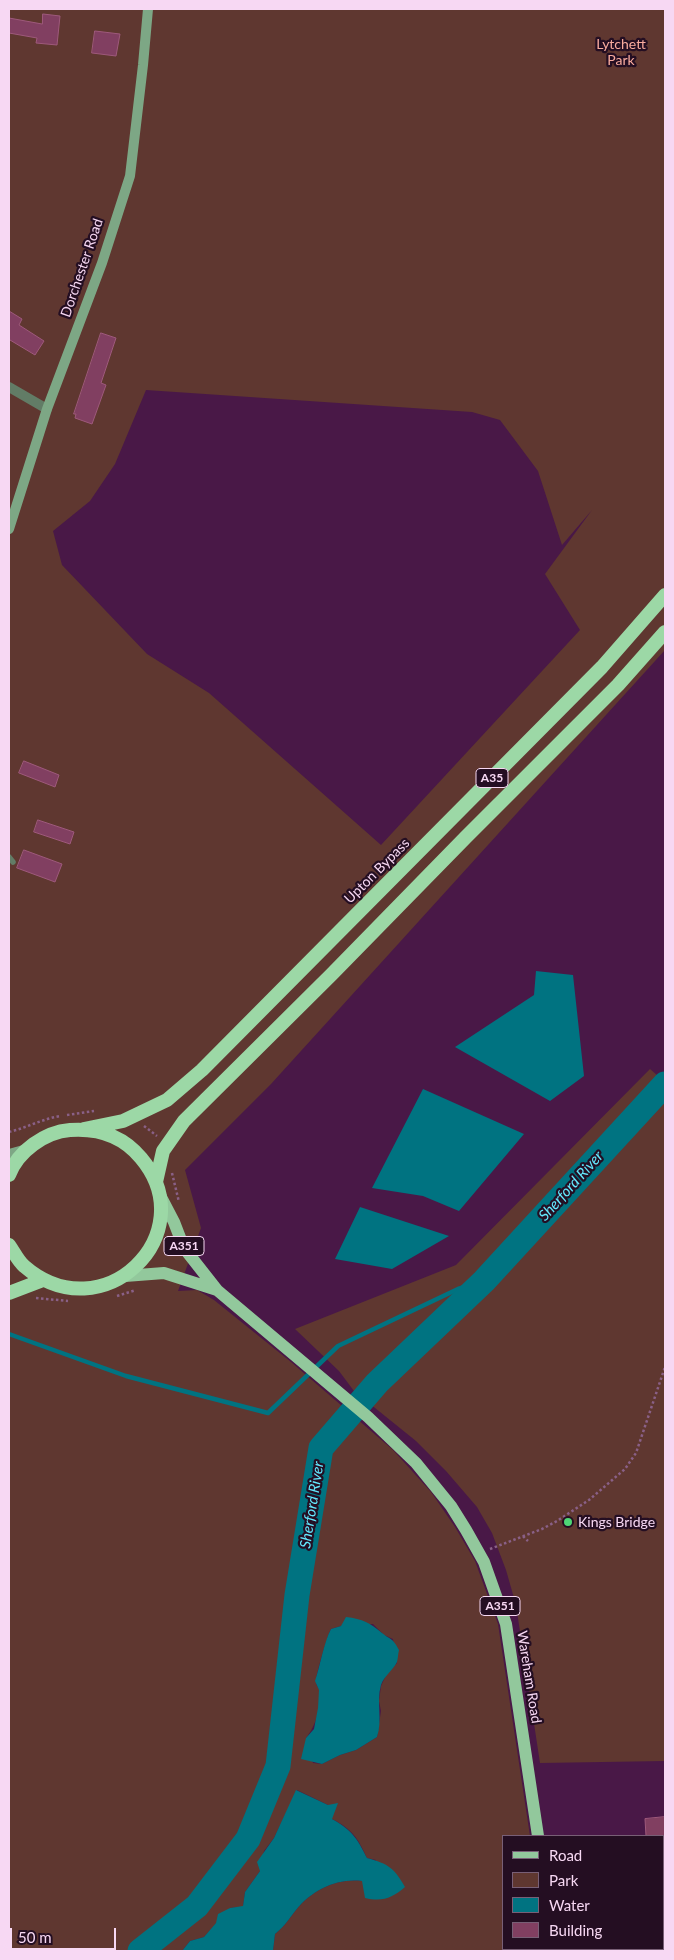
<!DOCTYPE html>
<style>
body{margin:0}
#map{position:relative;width:674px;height:1960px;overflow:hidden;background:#491847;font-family:Lato,sans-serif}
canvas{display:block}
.frame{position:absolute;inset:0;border:10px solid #f7d8f3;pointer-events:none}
.legend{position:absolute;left:502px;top:1835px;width:162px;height:115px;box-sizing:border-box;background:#240e22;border:1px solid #785f76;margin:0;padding:6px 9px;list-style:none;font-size:15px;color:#f7d8f3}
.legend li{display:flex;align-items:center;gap:10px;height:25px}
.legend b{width:25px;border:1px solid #785f76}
.scale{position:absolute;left:10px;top:1928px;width:106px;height:22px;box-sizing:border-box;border:2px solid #f7d8f3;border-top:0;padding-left:6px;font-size:15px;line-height:18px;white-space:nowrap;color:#f7d8f3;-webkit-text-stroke:4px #240e22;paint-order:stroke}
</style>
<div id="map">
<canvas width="674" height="1960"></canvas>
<div class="frame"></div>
<ul class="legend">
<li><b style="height:6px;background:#92c89c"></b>Road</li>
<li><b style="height:14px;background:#5f3730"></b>Park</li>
<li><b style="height:14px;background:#007381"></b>Water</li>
<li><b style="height:14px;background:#813f61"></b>Building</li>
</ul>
<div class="scale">50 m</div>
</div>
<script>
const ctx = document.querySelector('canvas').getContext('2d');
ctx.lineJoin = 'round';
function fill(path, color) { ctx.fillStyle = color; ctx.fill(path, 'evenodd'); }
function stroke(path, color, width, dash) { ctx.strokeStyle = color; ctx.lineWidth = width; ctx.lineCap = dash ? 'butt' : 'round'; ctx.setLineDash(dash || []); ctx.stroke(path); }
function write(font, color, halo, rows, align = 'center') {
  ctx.font = font + ' Lato,sans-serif'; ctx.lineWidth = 4.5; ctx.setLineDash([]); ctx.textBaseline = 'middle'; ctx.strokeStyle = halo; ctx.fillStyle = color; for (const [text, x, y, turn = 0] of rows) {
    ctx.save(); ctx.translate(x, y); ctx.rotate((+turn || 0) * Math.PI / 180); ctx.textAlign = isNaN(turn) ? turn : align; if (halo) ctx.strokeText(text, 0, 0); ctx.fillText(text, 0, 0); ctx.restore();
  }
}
fill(new Path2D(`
 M 663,1939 L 665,1939 L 665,1951 L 571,1951 L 571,1949 L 663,1949 Z`), '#571f54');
fill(new Path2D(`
 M 9,9 L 665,9 L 665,650 L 271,1084 L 185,1170 L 201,1228 L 178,1291 L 197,1290 L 214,1300 L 291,1362 L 393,1450 L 431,1492 L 455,1527 L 475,1561 L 498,1624 L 530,1836 L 503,1836 L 503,1949 L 546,1949 L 547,1951 L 273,1951 L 275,1934 C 284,1927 289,1919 296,1910 C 312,1890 337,1878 362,1881 L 376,1860 L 367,1858 C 358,1838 352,1829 332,1819 L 328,1805 L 297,1790 L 274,1838 L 264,1851 L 260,1871 L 245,1892 L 243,1907 L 230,1908 L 204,1937 L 190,1941 L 182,1951 L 9,1951 ZM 146,390 L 472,412 L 500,420 L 538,471 L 562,545 L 592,510 L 545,574 L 580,630 L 381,845 L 209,693 L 147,654 L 62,565 L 53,531 L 90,501 L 115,464 ZM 373,1624 L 384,1635 L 393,1639 L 397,1663 L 386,1675 L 381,1686 L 379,1701 L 381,1711 L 377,1737 L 356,1750 L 340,1755 L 322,1764 L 313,1763 L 306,1738 C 316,1726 322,1705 319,1689 C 318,1687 316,1685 316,1682 C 315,1677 328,1634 331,1629 L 341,1626 Z
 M 650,1069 L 665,1082 L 665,1761 L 540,1763 L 516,1605 L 506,1570 L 492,1533 L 477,1507 L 446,1471 L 416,1441 L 354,1391 L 339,1371 L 295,1329 L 456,1265 Z
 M 665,1859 L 665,1939 L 663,1939 L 663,1860 Z`), '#5f3730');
fill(new Path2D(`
 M 536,971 L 573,975 L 584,1076 L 550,1101 L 455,1047 L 534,995 Z
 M 423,1089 L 524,1134 L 459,1211 L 423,1196 L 372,1188 Z
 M 360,1207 L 449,1236 L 392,1269 L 335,1259 Z
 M 346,1617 C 363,1619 370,1623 382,1633 C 392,1641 392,1637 399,1650 C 398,1654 398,1658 397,1662 C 393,1670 384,1676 381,1685 C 376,1702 383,1720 377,1737 L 356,1750 L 340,1755 L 322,1764 L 301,1759 L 306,1738 L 314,1729 L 318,1708 L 319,1690 L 315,1681 C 320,1666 324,1642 331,1629 L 341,1626 Z
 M 296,1790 L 328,1805 L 338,1803 L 332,1819 C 352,1830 357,1838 367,1858 C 389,1864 394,1868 405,1887 C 392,1898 383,1902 365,1898 L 362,1881 C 337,1878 312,1890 296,1910 C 289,1919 284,1927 275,1934 L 273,1951 L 182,1951 L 190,1941 L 204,1937 L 216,1923 L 218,1914 L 230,1908 L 243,1906 L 245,1892 L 260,1871 L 257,1862 L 274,1838 Z`), '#007381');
stroke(new Path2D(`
 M 9,1334 L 126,1376 L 268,1413 L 338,1346 L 458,1289 L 484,1281`), '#007381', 4.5);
stroke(new Path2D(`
 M 140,1951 L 197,1906 L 248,1839 L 278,1766 L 297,1595 L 321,1448 L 377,1383 L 484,1281 L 665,1084`), '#007381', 25);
const building = new Path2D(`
 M 43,14 L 60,16 L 57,45 L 36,43 L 37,38 L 9,33 L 9,18 L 42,24 Z
 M 95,31 L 120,34 L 116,56 L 92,53 Z
 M 9,311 L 22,319 L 19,325 L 44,341 L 35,355 L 10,340 L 9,342 Z
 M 101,333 L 116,338 L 101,383 L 106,385 L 92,424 L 75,418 L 76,414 L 74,414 Z
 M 24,761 L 59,775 L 55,787 L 19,773 Z
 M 38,820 L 74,832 L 70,844 L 34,832 Z
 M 24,850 L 62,864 L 55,882 L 17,868 Z
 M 665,1817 L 665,1836 L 646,1836 L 645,1819 Z`);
fill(building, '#813f61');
stroke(building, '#9e597b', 1);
stroke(new Path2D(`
 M 67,1115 L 94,1111
 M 144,1126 L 157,1136
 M 9,1132 C 26,1128 42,1119 60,1116
 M 172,1173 L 179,1202
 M 117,1296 L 136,1290
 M 36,1298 L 68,1301
 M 523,1536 L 528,1541
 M 490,1549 L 542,1529 L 557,1521 L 589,1500 L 625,1469 L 636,1453 L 665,1367`), '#8a6087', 2.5, [2.5, 2.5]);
stroke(new Path2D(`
 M 9,857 L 13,862
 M 663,1854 L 665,1854`), '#627c66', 5.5);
stroke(new Path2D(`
 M 9,387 L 47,409`), '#627c66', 10);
stroke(new Path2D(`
 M 9,529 L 47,409 L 102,263 L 130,176 L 143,65 L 148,9
 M 9,1154 L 27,1149`), '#7da785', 10);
stroke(new Path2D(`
 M 161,1197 L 174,1222 L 184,1248 L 217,1290 L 368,1417 L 416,1463 L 451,1506 L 466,1530 L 484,1562 L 506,1624 L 538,1836
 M 125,1276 L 164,1273 L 217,1290
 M 553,1949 L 554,1951`), '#92c89c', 12);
stroke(new Path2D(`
 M 84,1129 L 123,1121 L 167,1100 L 202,1070 L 602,667 L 665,595
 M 9,1175 C 18,1151 45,1132 70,1130 C 98,1128 123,1136 141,1158 C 205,1234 102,1334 24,1266 C 18,1261 14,1252 9,1245
 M 156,1182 L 163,1151 L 184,1121 L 332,974 L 465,838 L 618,685 L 665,632
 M 9,1293 L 43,1280`), '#9cd8a6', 14);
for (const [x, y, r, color] of [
 [568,1522,5,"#4ed676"]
]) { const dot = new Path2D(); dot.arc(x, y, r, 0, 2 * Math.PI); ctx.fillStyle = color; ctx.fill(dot); stroke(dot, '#240e22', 2); }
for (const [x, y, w] of [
 [492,778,32],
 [184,1246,40],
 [500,1606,40]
]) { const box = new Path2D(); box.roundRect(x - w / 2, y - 9.5, w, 19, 4); ctx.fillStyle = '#240e22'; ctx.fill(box); stroke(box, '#f7d8f3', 1); }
write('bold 12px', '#f7d8f3', null, [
 ["A35",492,778],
 ["A351",184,1246],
 ["A351",500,1606]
]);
write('14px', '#f9ab9e', '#240e22', [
 ["Lytchett",621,44],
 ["Park",621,60]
]);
write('14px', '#f7d8f3', '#240e22', [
 ["Dorchester Road",82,268,-71],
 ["Upton Bypass",377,871,-45],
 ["Wareham Road",529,1677,81]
]);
write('14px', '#f7d8f3', '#240e22', [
 ["Kings Bridge",578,1522]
], 'left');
write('italic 15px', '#64e9fe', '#240e22', [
 ["Sherford River",571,1186,-48],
 ["Sherford River",312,1505,-81]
]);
</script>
